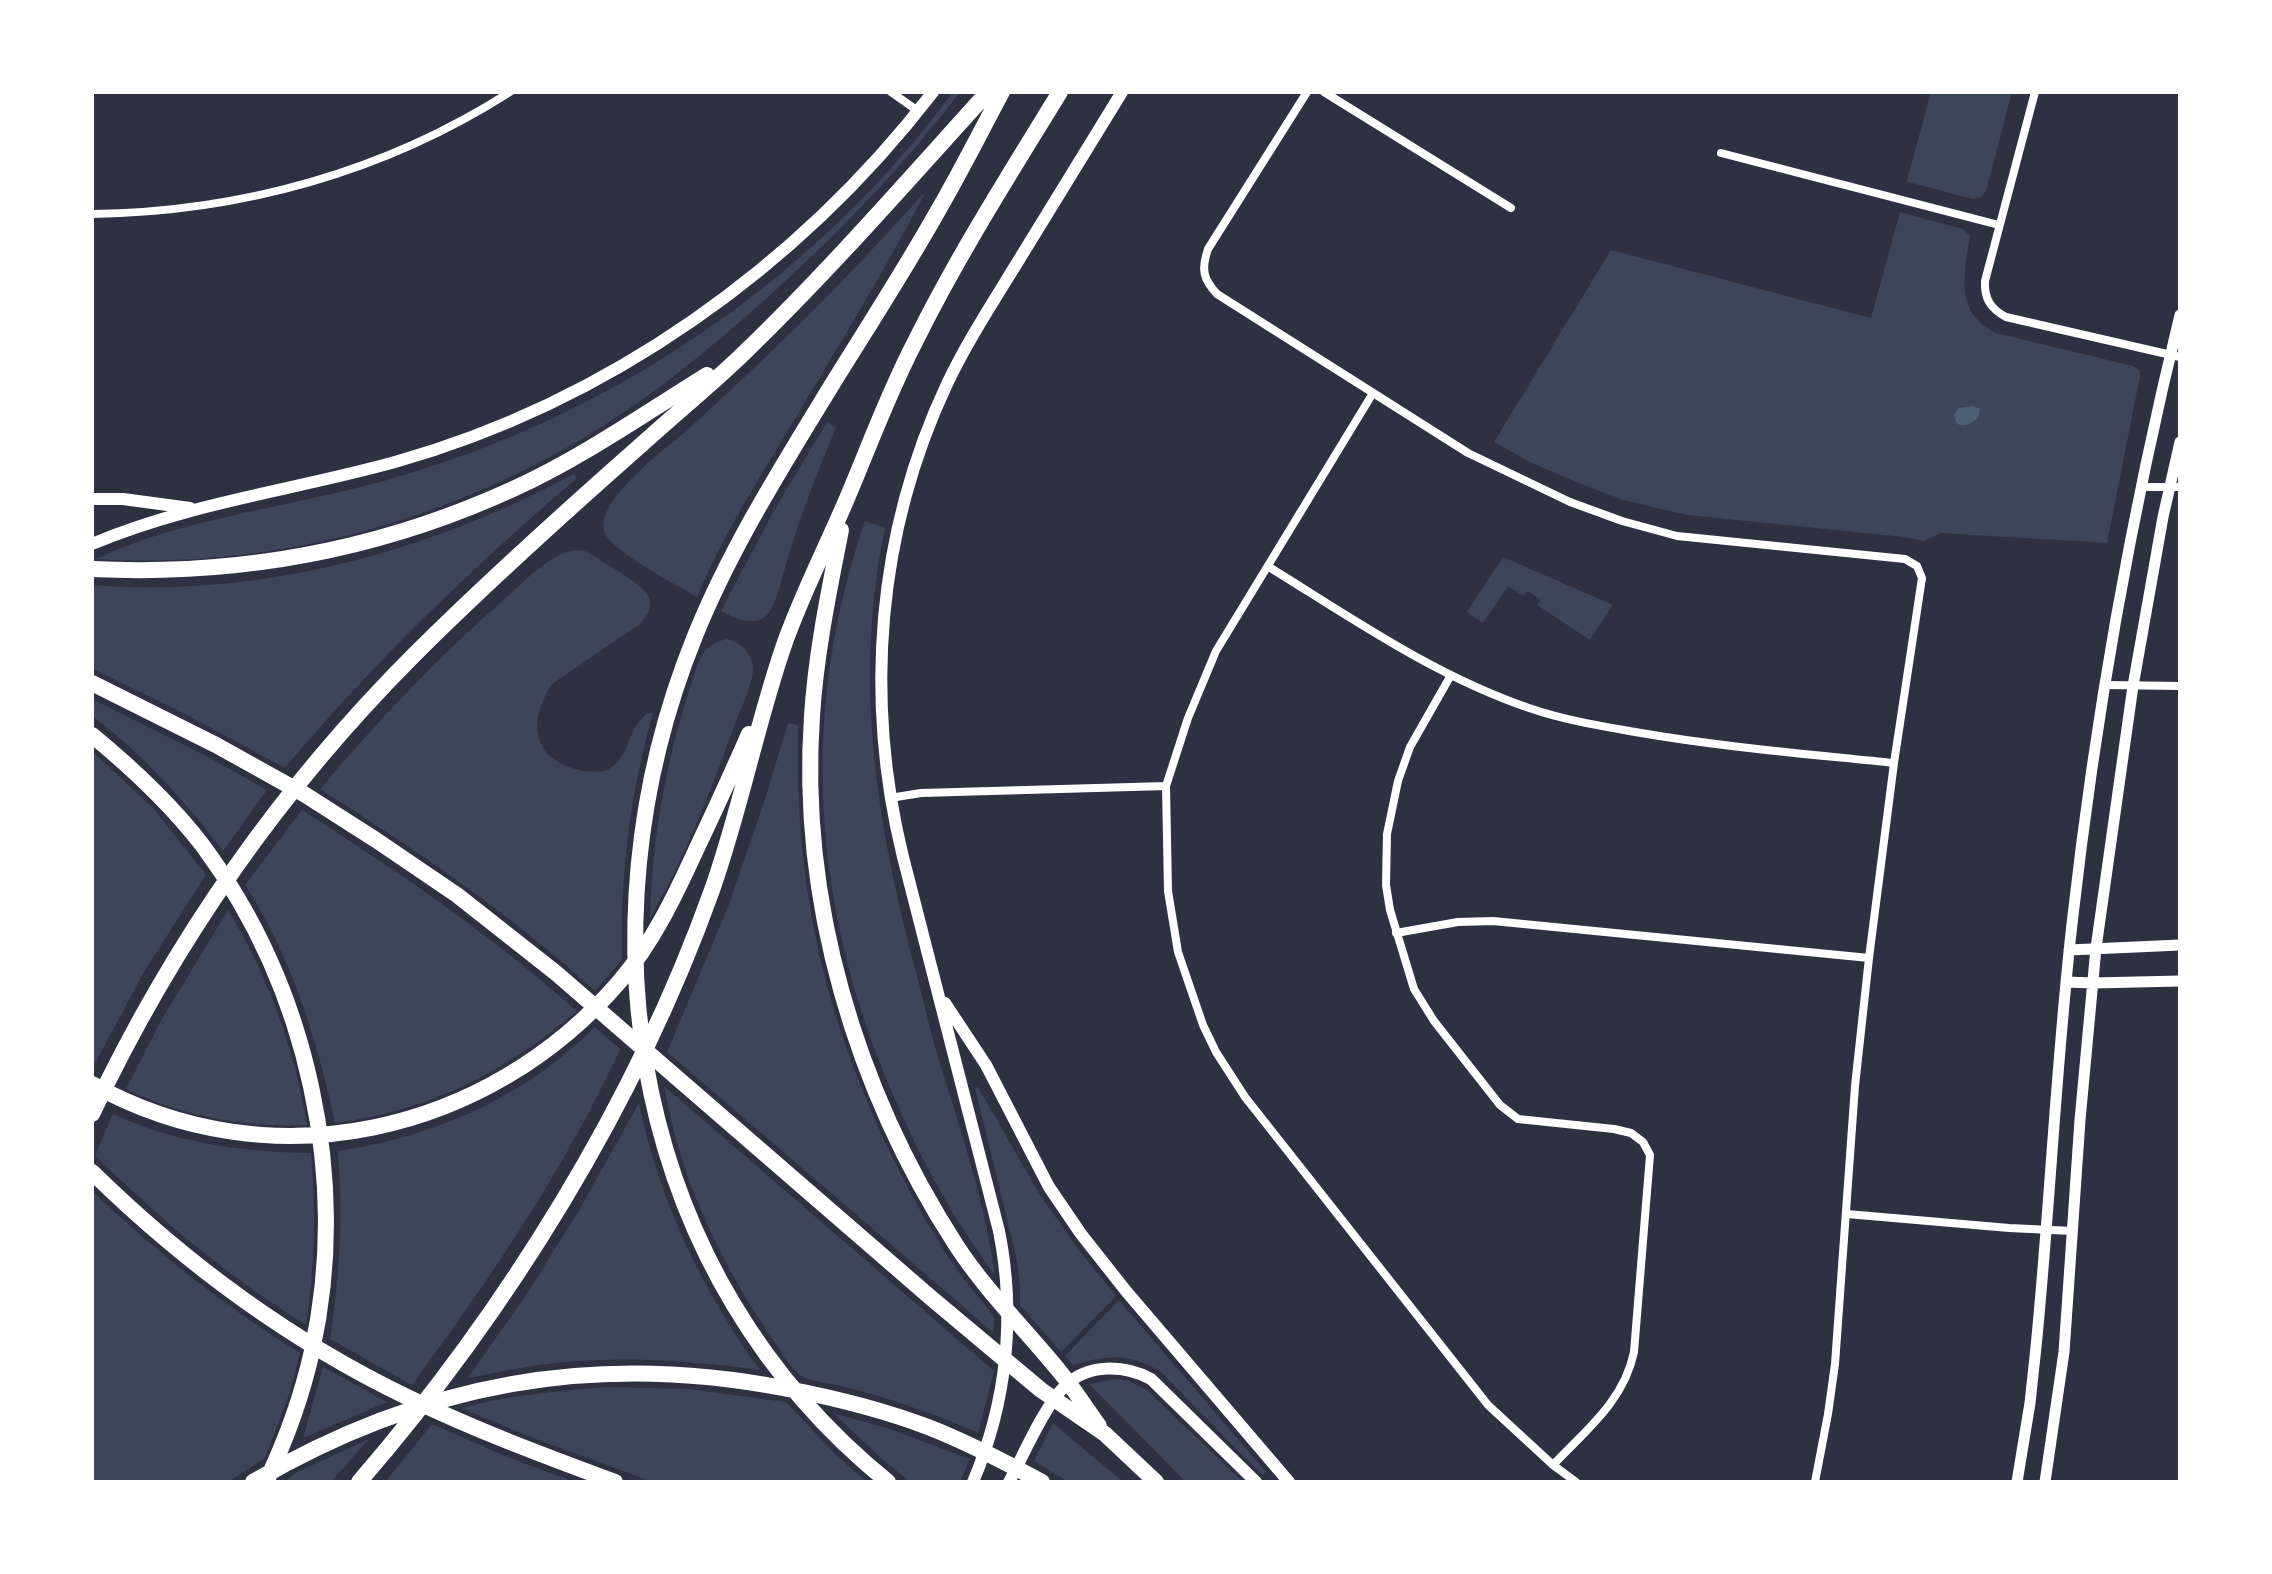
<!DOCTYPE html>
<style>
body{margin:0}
#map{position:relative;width:2272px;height:1574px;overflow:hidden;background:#2d3142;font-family:"Work Sans",sans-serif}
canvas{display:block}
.frame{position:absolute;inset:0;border:94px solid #fff;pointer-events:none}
</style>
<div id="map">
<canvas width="2272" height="1574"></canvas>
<div class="frame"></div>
</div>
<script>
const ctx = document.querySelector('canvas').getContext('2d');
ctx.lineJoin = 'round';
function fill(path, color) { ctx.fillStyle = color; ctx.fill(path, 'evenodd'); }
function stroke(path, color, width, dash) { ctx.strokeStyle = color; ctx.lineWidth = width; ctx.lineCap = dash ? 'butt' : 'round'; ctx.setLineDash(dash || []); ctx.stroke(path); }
fill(new Path2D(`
 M 953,92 L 960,92 C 906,163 845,227 779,287 C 724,337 666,386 603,426 C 452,521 274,570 95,559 C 121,548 148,537 175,530 C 253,508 334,497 411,473 C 626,407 819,273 953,92 Z
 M 1931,92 L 2012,92 L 1986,191 L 1981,197 L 1973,199 L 1908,182 L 1907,180 Z
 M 923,194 L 924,195 C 882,276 834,353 787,432 C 755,485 721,539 697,597 C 679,586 607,549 604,531 C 597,499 663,451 686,431 C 769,356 848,278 923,194 Z
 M 1900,212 L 1963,229 L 1970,236 C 1966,263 1956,301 1980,322 C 1984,327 1991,330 1996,333 L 2133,366 L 2139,370 L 2140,376 L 2107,543 L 1941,533 L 1924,541 L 1904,537 L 1687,515 L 1623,500 L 1576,482 L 1532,463 L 1494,442 L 1611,250 L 1871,318 Z
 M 827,422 L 836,428 C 819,468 803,509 790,551 C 785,565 777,606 767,615 C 753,628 734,618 721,611 L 772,514 Z
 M 574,474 L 577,478 C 473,567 373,663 285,768 L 189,716 L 92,668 L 92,585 C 261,598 426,553 574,474 Z
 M 865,521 L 885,528 C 853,683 877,825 917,976 C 925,1007 932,1039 942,1070 C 963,1137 985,1205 995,1275 C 952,1218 919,1156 891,1090 C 812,905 799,712 865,521 Z
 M 574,550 L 585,551 C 596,557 607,564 618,571 C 639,585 665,598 640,624 L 552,684 C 528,722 531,758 579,770 C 588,772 601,773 609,769 C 625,760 627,742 635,728 C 638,722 643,718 647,713 L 653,713 C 630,794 620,876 622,960 L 595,991 C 511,914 416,850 320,789 C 378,720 441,654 509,595 C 528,578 549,555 574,550 Z
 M 1503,557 L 1613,605 L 1590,640 L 1537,605 L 1541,600 L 1528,591 L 1523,596 L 1508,586 L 1483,623 L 1467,612 Z
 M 727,639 C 740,642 753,654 753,669 C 753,685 739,712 734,727 C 710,793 685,858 650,918 C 652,841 665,765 689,691 C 693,678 697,661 705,651 C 710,644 718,641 727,639 Z
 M 92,699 L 210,758 L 267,790 L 223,851 C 184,800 143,754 92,716 Z
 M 788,723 L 798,725 C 794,890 826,1026 901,1174 C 919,1210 939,1245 963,1278 C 970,1288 988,1306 993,1316 C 995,1320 994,1328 994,1333 L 667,1052 L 728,907 L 765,799 Z
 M 92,751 L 154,809 L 206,875 L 145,970 L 92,1069 Z
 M 302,810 C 398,871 491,935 577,1011 C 507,1071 427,1112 335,1123 C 317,1039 292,958 245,885 Z
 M 228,910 C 268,975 295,1050 307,1125 C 246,1128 181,1116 126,1089 L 162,1019 Z
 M 595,1027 L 620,1049 C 565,1169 490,1279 412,1385 L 330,1339 C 340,1274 343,1217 338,1151 C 434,1137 527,1096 595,1027 Z
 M 664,1086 L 994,1371 L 978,1433 C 936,1414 891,1399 846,1387 C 835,1384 807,1381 800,1375 C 787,1364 777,1345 767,1331 C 718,1258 679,1174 664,1086 Z
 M 978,1087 L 1040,1195 L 1078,1249 L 1116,1296 L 1061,1352 L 1020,1305 L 1020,1286 L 1016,1256 L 975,1088 Z
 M 639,1103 C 659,1200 702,1290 760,1370 C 695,1361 630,1356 565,1362 C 532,1365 500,1372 468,1378 L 528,1292 L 578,1212 Z
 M 113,1114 C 176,1143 241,1152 311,1153 C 316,1210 315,1268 306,1325 C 229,1277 159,1219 95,1155 Z
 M 92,1191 C 156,1252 225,1307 300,1353 L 289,1395 L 265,1458 L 228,1482 L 92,1482 Z
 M 1119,1300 L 1266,1472 L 1262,1475 L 1160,1371 C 1128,1353 1107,1355 1073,1365 L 1065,1356 Z
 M 323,1367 L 387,1402 L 303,1438 Z
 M 1114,1379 L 1127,1380 L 1147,1390 L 1243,1482 L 1186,1482 L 1089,1384 Z
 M 606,1387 L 689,1389 L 786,1402 L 838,1457 L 867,1482 L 653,1482 L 533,1438 L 461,1408 C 509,1395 557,1391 606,1387 Z
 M 833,1413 L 890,1429 L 970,1459 L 960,1482 L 910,1482 L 882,1459 Z
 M 1053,1423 L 1123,1482 L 1069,1482 L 1034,1461 Z
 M 432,1424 L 505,1456 L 574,1482 L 385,1482 Z
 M 369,1439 L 331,1482 L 284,1482 L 297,1472 Z`), '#3c4559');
fill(new Path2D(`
 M 1973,406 L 1980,409 L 1978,418 C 1969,426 1956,431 1954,415 L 1958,408 Z`), '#4f5d75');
stroke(new Path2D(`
 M 891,92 L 918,111
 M 1307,92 L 1208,249 C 1201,269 1203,279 1217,294 L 1468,453 L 1570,502 L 1622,521 L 1677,536 L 1905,559 L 1917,566 L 1922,578 L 1894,763 L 1869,958 L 1855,1086 L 1835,1364 L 1828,1414 L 1815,1482
 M 1324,92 L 1511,208
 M 2035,92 L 1985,281 C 1984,299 1991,309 2006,317 L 2180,357
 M 1721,153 L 1999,225
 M 92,214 C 240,212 385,172 510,92
 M 1373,393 L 1216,651 L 1188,718 L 1166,786 L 1168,891 L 1178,952 L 1203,1025 L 1216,1052 L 1245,1097 L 1488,1405 L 1553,1465 L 1576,1482
 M 2142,487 L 2180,487
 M 1269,567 C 1353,619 1435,676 1529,708 C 1564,720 1600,726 1635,732 C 1721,747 1808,754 1894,763
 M 1451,675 L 1410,747 L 1398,781 L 1387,834 L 1386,885 L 1390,910 L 1414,989 L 1434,1021 L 1500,1105 L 1518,1119 L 1614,1129 L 1631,1133 L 1643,1142 L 1650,1155 L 1634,1352 C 1624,1401 1586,1430 1553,1465
 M 2106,685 L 2180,686
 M 890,798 L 921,793 L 1166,786
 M 1396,933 L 1458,922 L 1493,921 L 1869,958
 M 1847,1214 L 2009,1228 L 2073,1231`), '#fff', 8);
stroke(new Path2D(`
 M 2069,950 L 2180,945
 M 2066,982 L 2093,983 L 2180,981
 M 2017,1482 L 2030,1403 L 2036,1347 C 2050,1206 2056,1065 2072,924 C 2095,719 2131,515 2180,315
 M 2045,1482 L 2064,1352 L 2080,1120 L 2096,948 L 2133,686 L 2163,517 L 2180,442`), '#fff', 11);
stroke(new Path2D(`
 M 92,499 L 123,499 L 190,508
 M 92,544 C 189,503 294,490 395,462 C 608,402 798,267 933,92
 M 945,1003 L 986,1065 L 1049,1187 L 1081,1234 L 1126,1291 L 1289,1482
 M 973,1482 C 1007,1402 1016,1316 999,1231 L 903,857 C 864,698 877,533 947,384 C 967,342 993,302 1017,263 C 1052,206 1087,149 1122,92
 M 1009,1482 C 1023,1456 1045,1405 1065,1386 C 1088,1363 1125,1365 1151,1379 L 1256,1482`), '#fff', 12);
stroke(new Path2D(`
 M 841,530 C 829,591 816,653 812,716 C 799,901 856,1090 956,1245 C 986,1291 1025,1329 1060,1372 C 1074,1389 1086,1408 1099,1426
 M 92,569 C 238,576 380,550 513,489 C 581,458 644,414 707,375
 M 92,683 L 216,745 L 304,794 L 376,840 L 457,895 L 556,973 L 930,1297 L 1041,1390 L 1105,1434 L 1156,1482
 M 92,735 C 132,768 171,804 203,846 C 308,988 350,1178 312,1351 C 302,1396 286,1440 266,1482
 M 92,1084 C 271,1184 489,1134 620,981 C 653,942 675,896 696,850 C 714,812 732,773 749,734
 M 92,1114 C 173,943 280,789 414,655 C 487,582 564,513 641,445 C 675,414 711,385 744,353 C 830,270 908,180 988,92
 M 92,1172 C 184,1262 291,1341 407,1397 C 475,1430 545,1456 615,1482
 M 253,1482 C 422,1383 595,1351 788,1389 C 835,1398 883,1410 928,1427 C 967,1442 1005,1462 1042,1482
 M 359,1482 C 507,1311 636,1103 712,890 C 740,811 756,727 783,648 C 799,601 822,556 842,510 C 866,455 886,398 914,344 C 957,257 1009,175 1060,92
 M 888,1482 C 634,1277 575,932 695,636 C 731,547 783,465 833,383 C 869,325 906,268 939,209 C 961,171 981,131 1002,92`), '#fff', 16);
</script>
